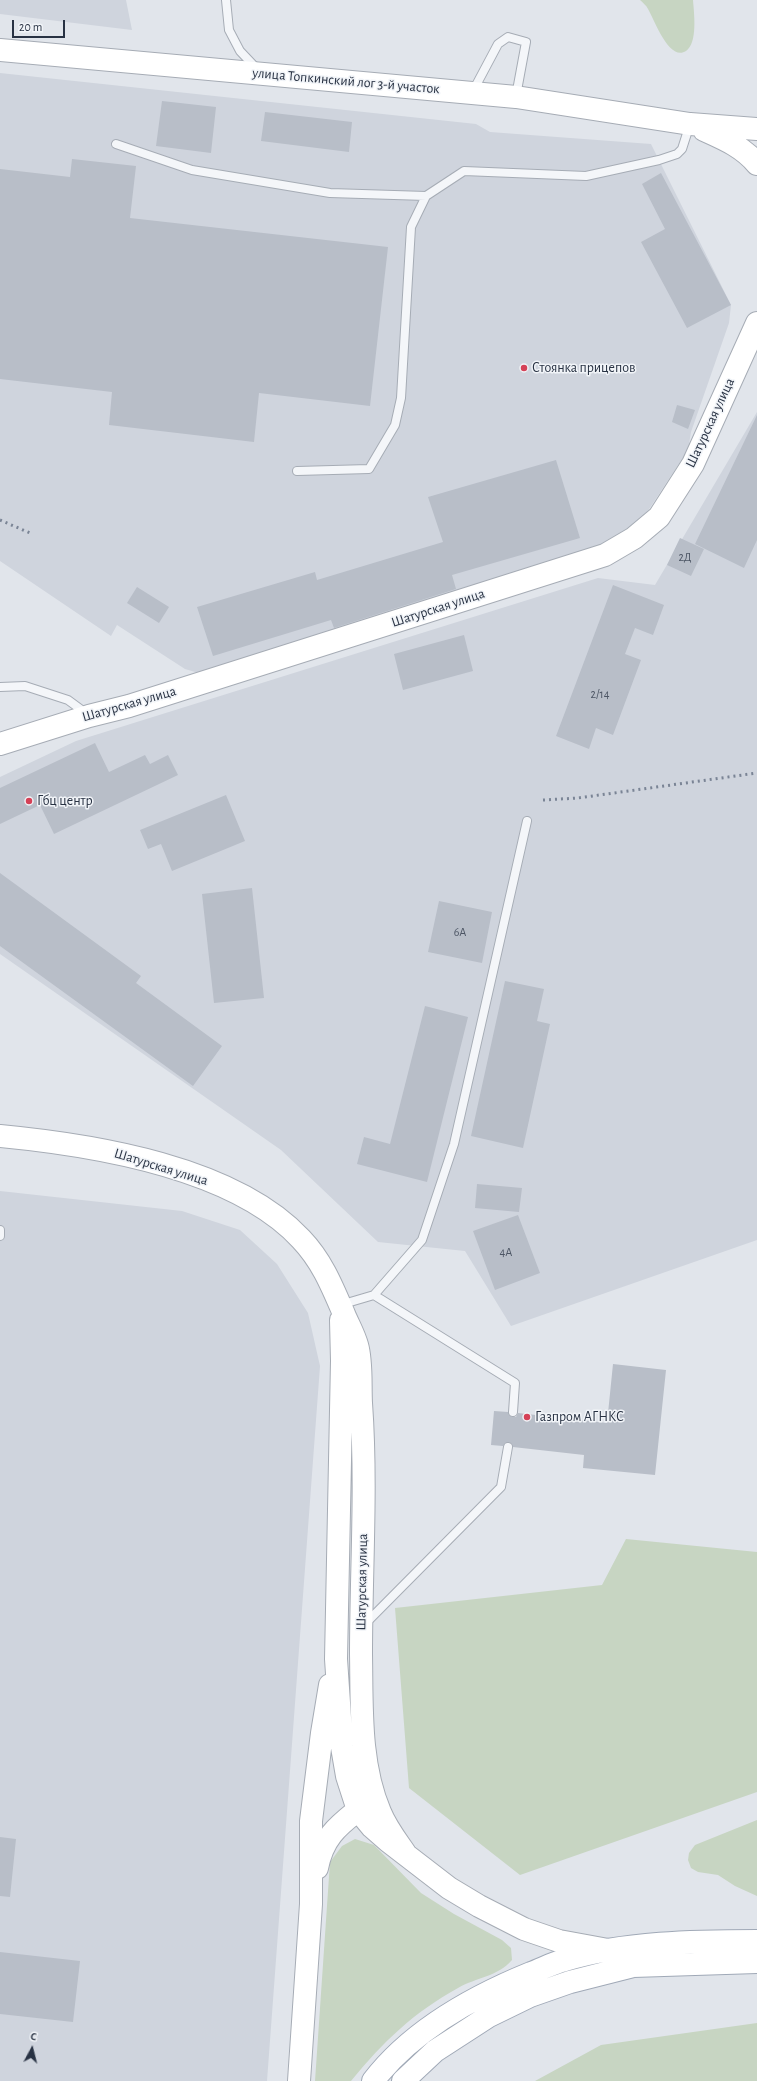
<!DOCTYPE html>
<meta charset="utf-8">
<style>
body{margin:0}
#map{position:relative;width:757px;height:2081px;overflow:hidden;background:#e1e5eb;font-family:"Alegreya Sans",sans-serif}
canvas{display:block}
.north{position:absolute;left:12px;top:2029px;width:40px;height:40px;-webkit-text-stroke:3px #f1f4f8;paint-order:stroke;rotate:7deg;font-size:11px;font-weight:700;line-height:16px;text-align:center;color:#283243}
.north::after{content:'';display:block;margin:auto;width:14px;height:18px;background:#283243;clip-path:polygon(50% 0,100% 100%,50% 72%,0 100%)}
.scale{position:absolute;left:12px;top:20px;width:53px;height:18px;box-sizing:border-box;border:2px solid #283243;border-top:0;padding-left:5px;font-size:12px;line-height:14px;white-space:nowrap;color:#283243;-webkit-text-stroke:3px #f1f4f8;paint-order:stroke}
</style>
<div id="map">
<canvas width="757" height="2081"></canvas>
<div class="north">С</div>
<div class="scale">20 m</div>
</div>
<script>
const ctx = document.querySelector('canvas').getContext('2d');
ctx.lineJoin = 'round';
function fill(path, color) { ctx.fillStyle = color; ctx.fill(path, 'evenodd'); }
function stroke(path, color, width, dash) { ctx.strokeStyle = color; ctx.lineWidth = width; ctx.lineCap = dash ? 'butt' : 'round'; ctx.setLineDash(dash || []); ctx.stroke(path); }
function write(font, color, halo, rows, align = 'center') {
  ctx.font = font + ' "Alegreya Sans",sans-serif'; ctx.lineWidth = 3; ctx.setLineDash([]); ctx.textBaseline = 'middle'; ctx.strokeStyle = halo; ctx.fillStyle = color; for (const [text, x, y, turn = 0] of rows) {
    ctx.save(); ctx.translate(x, y); ctx.rotate((+turn || 0) * Math.PI / 180); ctx.textAlign = isNaN(turn) ? turn : align; if (halo) ctx.strokeText(text, 0, 0); ctx.fillText(text, 0, 0); ctx.restore();
  }
}
fill(new Path2D(`
 M 0,0 L 126,0 L 132,30 L 0,14 Z
 M 0,73 L 476,124 L 490,132 L 651,144 L 731,305 L 729,323 L 691,432 L 688,450 L 632,535 L 202,674 L 185,669 L 117,625 L 111,636 L 0,561 Z
 M 757,412 L 757,1240 L 511,1326 L 465,1251 L 378,1242 L 281,1150 L 0,954 L 0,777 L 76,741 L 598,578 L 655,585 Z
 M 0,1191 L 182,1211 L 240,1230 L 277,1264 L 308,1313 L 320,1366 L 267,2081 L 0,2081 Z`), '#cfd4dd');
fill(new Path2D(`
 M 640,0 L 693,0 C 694,13 698,43 686,51 C 669,62 654,19 648,9 C 646,5 643,3 640,0 Z
 M 626,1539 L 757,1552 L 757,1792 L 520,1875 L 409,1788 L 395,1608 L 602,1585 Z
 M 757,1820 L 757,1896 L 735,1886 L 718,1875 L 698,1872 L 691,1868 L 688,1860 L 689,1853 L 695,1845 Z
 M 355,1839 L 374,1845 L 421,1893 L 454,1914 L 502,1940 L 511,1948 L 512,1960 C 497,1977 477,1977 458,1988 C 413,2013 384,2041 351,2081 L 315,2081 L 330,1862 L 342,1846 Z
 M 757,2023 L 757,2081 L 535,2081 L 601,2045 Z`), '#c7d5c2');
fill(new Path2D(`
 M 162,101 L 216,107 L 211,153 L 156,146 Z
 M 265,112 L 352,122 L 349,152 L 261,141 Z
 M 72,159 L 136,166 L 130,218 L 388,247 L 370,406 L 259,393 L 254,442 L 109,425 L 112,392 L 0,379 L 0,169 L 70,177 Z
 M 661,173 L 731,305 L 687,328 L 641,242 L 665,229 L 642,184 Z
 M 677,405 L 695,410 L 688,429 L 672,422 Z
 M 757,415 L 757,540 L 744,568 L 695,544 Z
 M 556,460 L 580,538 L 452,575 L 456,589 L 334,628 L 331,620 L 213,656 L 197,607 L 315,572 L 317,580 L 443,542 L 428,497 Z
 M 680,538 L 704,549 L 691,576 L 667,565 Z
 M 613,585 L 664,605 L 653,635 L 635,628 L 625,654 L 641,660 L 613,735 L 596,728 L 589,749 L 556,736 Z
 M 137,587 L 169,607 L 159,623 L 127,603 Z
 M 464,635 L 473,671 L 403,690 L 394,654 Z
 M 95,743 L 109,772 L 145,755 L 150,764 L 168,755 L 178,775 L 54,834 L 40,805 L 0,824 L 0,788 Z
 M 226,795 L 245,841 L 172,871 L 161,844 L 148,849 L 140,830 Z
 M 0,873 L 141,976 L 136,983 L 222,1046 L 193,1086 L 0,946 Z
 M 252,888 L 264,998 L 214,1003 L 202,894 Z
 M 439,901 L 492,912 L 482,963 L 428,952 Z
 M 505,981 L 544,989 L 537,1021 L 550,1024 L 523,1148 L 471,1136 Z
 M 425,1006 L 468,1017 L 427,1182 L 357,1164 L 364,1137 L 390,1144 Z
 M 477,1184 L 522,1188 L 519,1212 L 475,1208 Z
 M 518,1215 L 540,1273 L 495,1290 L 473,1231 Z
 M 613,1364 L 666,1370 L 655,1475 L 583,1468 L 584,1455 L 513,1447 L 509,1442 L 503,1446 L 491,1445 L 494,1411 L 508,1412 L 512,1417 L 516,1417 L 518,1413 L 607,1423 Z
 M 0,1837 L 16,1839 L 10,1897 L 0,1896 Z
 M 0,1952 L 80,1961 L 73,2022 L 0,2014 Z`), '#b8bec8');
const lane = new Path2D(`
 M 226,0 L 229,30 L 240,51 L 258,70
 M 473,91 L 498,44 L 508,37 L 526,42 L 516,96
 M 116,144 L 192,170 L 330,193 L 426,196
 M 297,471 L 369,469 L 395,425 L 401,398 L 411,227 L 426,196 L 464,171 L 586,176 L 659,160 L 677,154 L 682,149 L 690,124
 M 0,687 L 25,686 L 68,700 L 87,714
 M 0,1230 L 0,1236
 M 374,1295 L 422,1240 L 454,1144 L 527,821
 M 340,1305 L 374,1295 L 515,1383 L 513,1412
 M 365,1624 L 501,1487 L 508,1447`);
const secondary = new Path2D(`
 M 0,50 L 516,97 L 690,124 L 757,129
 M 704,130 C 724,139 743,147 757,164
 M 0,744 L 89,716 L 129,706 L 605,555 L 634,538 L 659,517 L 693,464 L 757,323
 M 0,1136 C 94,1145 234,1167 301,1239 C 322,1261 332,1286 344,1314 C 348,1324 354,1334 357,1345 C 362,1362 360,1385 361,1403 C 367,1486 361,1570 361,1654 C 362,1706 359,1763 380,1812 C 386,1827 396,1840 405,1853
 M 341,1320 L 342,1361 L 336,1659 L 342,1747 L 347,1776 L 358,1810 L 372,1827 L 388,1841 L 449,1888 L 479,1906 L 524,1929 L 559,1941 L 608,1950
 M 317,1868 C 324,1832 343,1823 369,1801
 M 299,2081 L 311,1904 L 311,1821 L 322,1733 L 330,1685`);
const primary = new Path2D(`
 M 373,2081 C 412,2030 472,1997 531,1973 C 542,1969 553,1963 565,1960 C 624,1942 695,1941 757,1941
 M 403,2081 L 435,2051 L 489,2016 L 530,1996 L 570,1982 L 633,1966 L 757,1962`);
stroke(lane, '#a6acb5', 10);
stroke(secondary, '#a6acb5', 24);
stroke(primary, '#a0a9b7', 24);
stroke(lane, '#f4f6f9', 8);
stroke(secondary, '#fff', 22);
stroke(primary, '#fff', 22);
stroke(new Path2D(`
 M 0,520 L 30,533
 M 543,800 L 578,798 L 757,773`), '#7a8495', 3, [2, 4]);
for (const [x, y, r, color] of [
 [524,368,4,"#d54157"],
 [29,801,4,"#d54157"],
 [527,1417,4,"#d54157"]
]) { const dot = new Path2D(); dot.arc(x, y, r, 0, 2 * Math.PI); ctx.fillStyle = color; ctx.fill(dot); stroke(dot, '#f1f4f8', 1.5); }
write('12px', '#4c5564', null, [
 ["2Д",685,557],
 ["2/14",600,694],
 ["6А",460,932],
 ["4А",506,1252]
]);
write('14px', '#283243', '#f1f4f8', [
 ["улица Топкинский лог 3-й участок",346,81,5],
 ["Шатурская улица",710,423,-65],
 ["Шатурская улица",438,608,-18],
 ["Шатурская улица",129,704,-16],
 ["Шатурская улица",161,1167,17],
 ["Шатурская улица",362,1582,-89]
]);
write('14px', '#283243', '#f1f4f8', [
 ["Стоянка прицепов",532,368],
 ["Гбц центр",37,801],
 ["Газпром АГНКС",535,1417]
], 'left');
</script>
